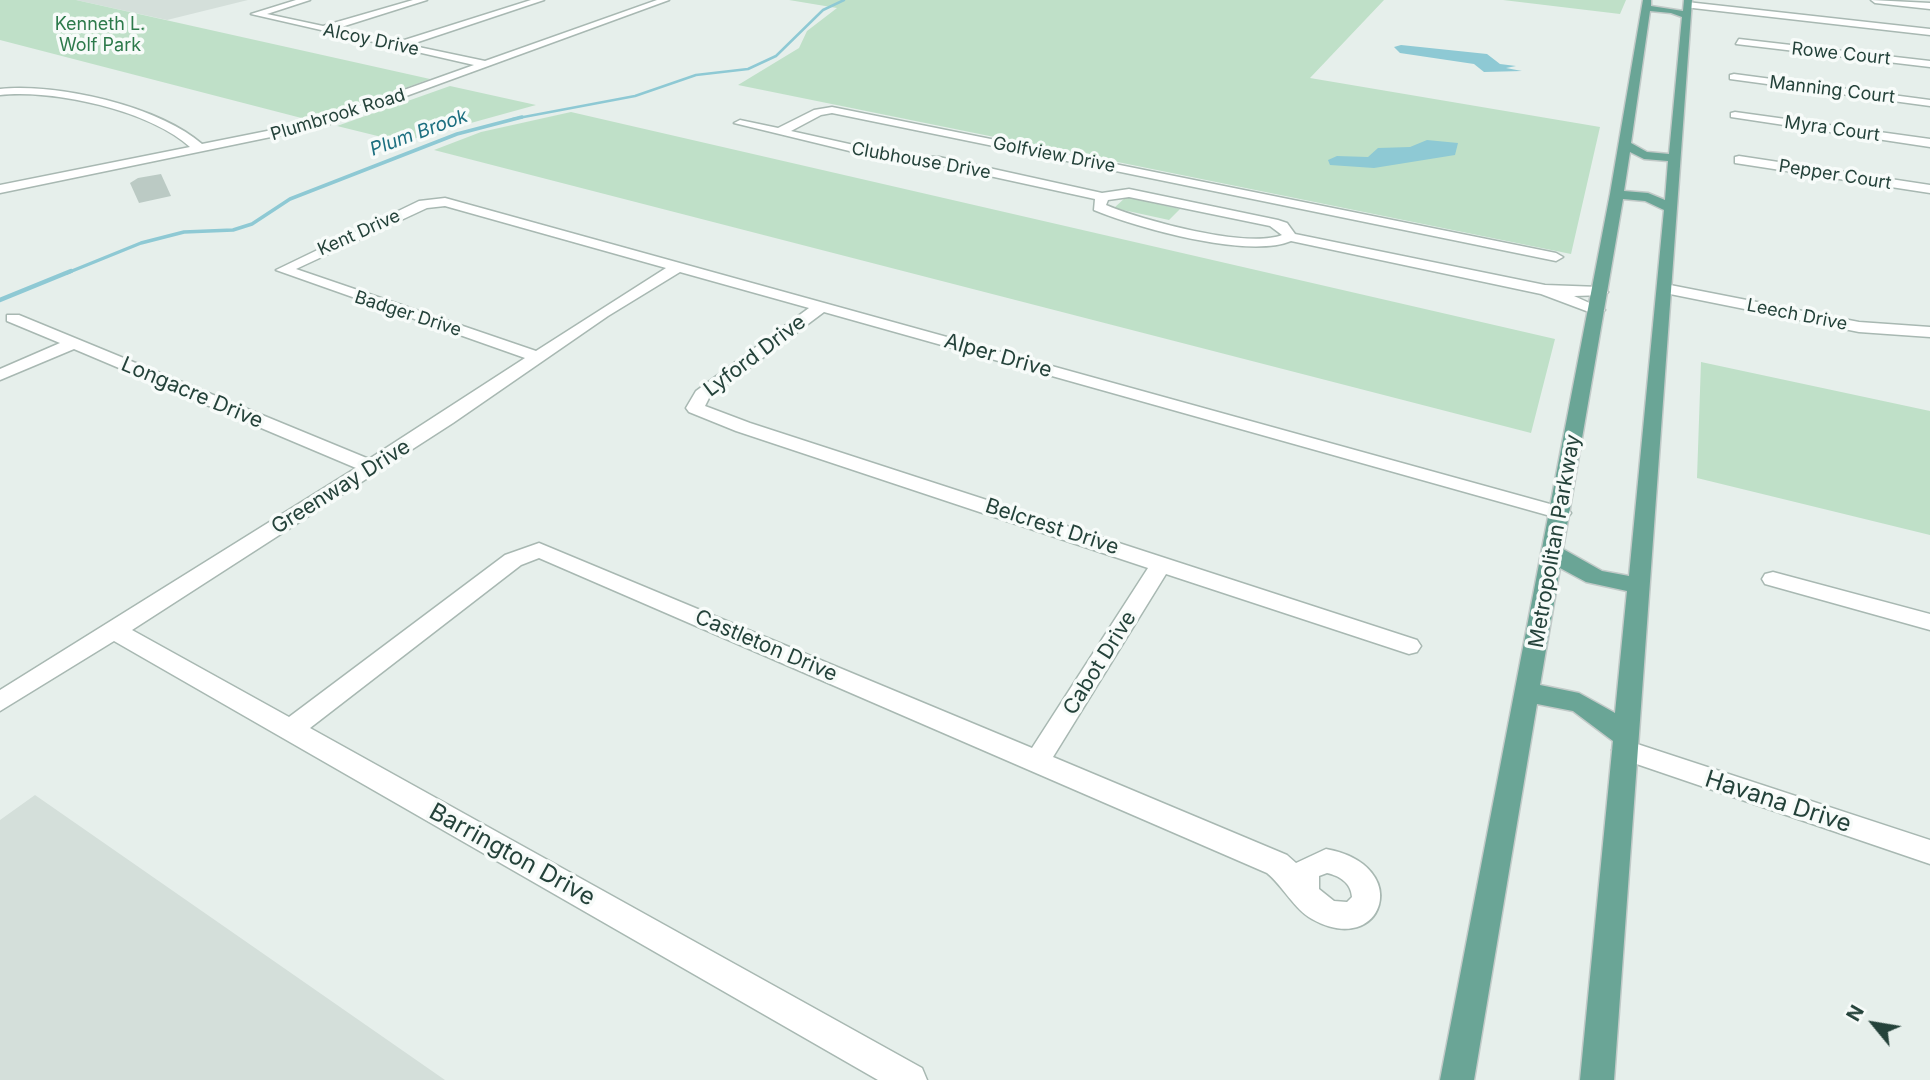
<!DOCTYPE html>
<style>
body{margin:0}
#map{position:relative;width:1930px;height:1080px;overflow:hidden;background:#e6efeb;font-family:Inter,sans-serif}
canvas{display:block}
.north{position:absolute;left:1839px;top:989px;width:70px;height:70px;-webkit-text-stroke:5px #f7fbf9;paint-order:stroke;rotate:300deg;font-size:19px;font-weight:700;line-height:28px;text-align:center;color:#24423a}
.north::after{content:'';display:block;margin:auto;width:24px;height:32px;background:#24423a;clip-path:polygon(50% 0,100% 100%,50% 72%,0 100%)}
</style>
<div id="map">
<canvas width="1930" height="1080"></canvas>
<div class="north">N</div>
</div>
<script>
const ctx = document.querySelector('canvas').getContext('2d');
ctx.lineJoin = 'round';
function fill(path, color) { ctx.fillStyle = color; ctx.fill(path, 'evenodd'); }
function stroke(path, color, width, dash) { ctx.strokeStyle = color; ctx.lineWidth = width; ctx.lineCap = dash ? 'butt' : 'round'; ctx.setLineDash(dash || []); ctx.stroke(path); }
function write(font, color, halo, rows, align = 'center') {
  ctx.font = font + ' Inter,sans-serif'; ctx.lineWidth = 7; ctx.setLineDash([]); ctx.textBaseline = 'middle'; ctx.strokeStyle = halo; ctx.fillStyle = color; for (const [text, x, y, turn = 0] of rows) {
    ctx.save(); ctx.translate(x, y); ctx.rotate((+turn || 0) * Math.PI / 180); ctx.textAlign = isNaN(turn) ? turn : align; if (halo) ctx.strokeText(text, 0, 0); ctx.fillText(text, 0, 0); ctx.restore();
  }
}
fill(new Path2D(`
 M 76,0 L 248,0 L 167,20 Z
 M 35,795 L 445,1080 L 0,1080 L 0,820 Z`), '#d4dfda');
fill(new Path2D(`
 M 0,0 L 76,0 L 430,79 L 313,121 L 0,40 Z
 M 789,0 L 1384,0 L 1310,78 L 1600,127 L 1571,254 L 738,85 L 799,48 L 807,31 L 837,8 Z
 M 1503,0 L 1626,0 L 1620,14 Z
 M 450,86 L 536,105 L 402,142 L 337,126 Z
 M 571,112 L 1555,339 L 1531,433 L 434,150 L 481,132 Z
 M 1126,197 L 1180,209 L 1169,220 L 1114,208 Z
 M 1701,362 L 1930,411 L 1930,535 L 1697,478 Z`), '#bfe0c8');
fill(new Path2D(`
 M 1401,45 L 1487,54 L 1500,64 L 1516,66 L 1506,68 L 1522,71 L 1484,72 L 1474,64 L 1400,53 L 1394,47 Z
 M 1427,140 L 1458,143 L 1455,155 L 1374,168 L 1330,165 L 1328,160 L 1337,156 L 1368,157 L 1378,148 L 1410,147 Z`), '#8ec9d4');
stroke(new Path2D(`
 M 513,119 L 635,96 L 696,75 L 748,69 L 776,56 L 823,10 L 844,0`), '#8ec9d4', 2.5);
stroke(new Path2D(`
 M 67,273 L 141,243 L 184,232 L 233,230 L 252,224 L 290,199 L 457,134 L 522,117`), '#8ec9d4', 3.5);
stroke(new Path2D(`
 M 0,300 L 71,271`), '#8ec9d4', 4.5);
fill(new Path2D(`
 M 161,174 L 171,196 L 139,203 L 130,183 L 138,178 Z`), '#bbcac4');
const minor = new Path2D(`
 M 296,0 L 310,0 L 267,14 L 323,26 L 413,0 L 427,0 L 335,29 L 398,42 L 531,0 L 544,0 L 409,45 L 485,61 L 657,0 L 669,0 L 324,126 L 0,193 L 0,185 L 190,147 C 149,110 53,89 0,95 L 0,89 C 58,83 158,106 202,144 L 317,121 L 474,65 L 251,14 Z
 M 1871,0 L 1930,3 L 1930,9 L 1875,3 Z
 M 1687,2 L 1930,29 L 1930,35 L 1684,7 Z
 M 1739,39 L 1930,61 L 1930,67 L 1736,44 Z
 M 1734,74 L 1930,100 L 1930,106 L 1730,79 L 1730,75 Z
 M 832,107 L 1556,253 L 1563,257 L 1556,261 L 832,113 L 821,115 L 791,131 L 903,156 L 939,157 L 1102,193 L 1129,189 L 1278,220 L 1287,223 L 1295,234 L 1545,285 L 1600,287 L 1608,292 L 1605,295 L 1574,296 L 1605,310 L 1597,315 L 1541,294 L 1291,241 C 1248,259 1138,228 1094,210 L 1095,199 L 939,165 L 903,164 L 734,123 L 740,120 L 778,128 L 814,110 ZM 1129,197 L 1270,226 L 1282,235 C 1247,249 1141,220 1106,205 L 1108,200 Z
 M 1735,112 L 1930,139 L 1930,147 L 1731,117 L 1731,113 Z
 M 1739,156 L 1930,185 L 1930,193 L 1735,163 L 1735,157 Z
 M 445,198 L 1568,509 L 1571,513 L 1568,517 L 1554,517 L 824,312 L 709,398 L 705,406 L 750,423 L 1417,640 L 1421,646 L 1417,652 L 1409,654 L 1166,574 L 1053,757 L 1287,855 L 1296,863 L 1326,849 C 1415,865 1383,959 1312,919 C 1294,909 1283,886 1267,873 L 539,558 L 521,565 L 310,728 L 922,1068 L 927,1080 L 878,1080 L 114,641 L 0,711 L 0,690 L 356,468 L 74,349 L 0,380 L 0,369 L 60,343 L 7,321 L 7,315 L 19,315 L 369,459 L 525,358 L 276,270 L 419,201 ZM 445,206 L 666,268 L 536,351 L 296,269 L 427,208 ZM 680,272 L 809,308 L 696,391 L 686,408 L 689,412 L 736,431 L 1148,568 L 1032,748 L 539,543 L 505,555 L 289,717 L 132,630 L 453,423 L 608,316 ZM 1327,873 C 1340,876 1351,883 1352,897 L 1347,902 L 1334,901 L 1319,889 L 1319,876 Z
 M 1665,284 L 1859,322 L 1930,327 L 1930,337 L 1859,332 L 1660,292 L 1660,286 Z
 M 1773,572 L 1930,614 L 1930,630 L 1765,584 L 1762,579 L 1765,574 Z
 M 1625,740 L 1930,840 L 1930,864 L 1616,757 L 1612,750 L 1616,743 Z`);
const major = new Path2D(`
 M 1643,0 L 1651,0 L 1651,6 L 1683,11 L 1684,0 L 1692,0 L 1614,1080 L 1580,1080 L 1613,741 L 1573,711 L 1537,704 L 1474,1080 L 1440,1080 L 1610,194 ZM 1650,11 L 1671,13 L 1682,17 L 1669,154 L 1647,152 L 1631,143 ZM 1630,152 L 1644,159 L 1668,161 L 1665,200 L 1648,193 L 1624,191 ZM 1623,199 L 1645,201 L 1664,210 L 1629,576 L 1602,571 L 1563,549 ZM 1560,568 L 1586,582 L 1627,591 L 1615,713 L 1579,693 L 1540,685 Z`);
stroke(minor, '#a8b8b2', 3);
stroke(major, '#c2cac8', 3);
fill(minor, '#fff');
fill(major, '#6aa596');
write('18px', '#2d7a4b', '#f7fbf9', [
 ["Kenneth L.",100,25],
 ["Wolf Park",100,46]
]);
write('18px', '#24423a', '#f7fbf9', [
 ["Alcoy Drive",371,40,12],
 ["Rowe Court",1841,54,6],
 ["Manning Court",1832,90,7],
 ["Plumbrook Road",338,115,-17],
 ["Myra Court",1832,129,8],
 ["Golfview Drive",1054,155,11],
 ["Clubhouse Drive",921,161,10],
 ["Pepper Court",1835,175,9],
 ["Kent Drive",359,233,-24],
 ["Badger Drive",408,314,18],
 ["Leech Drive",1797,315,11]
]);
write('italic 19px', '#1c6f80', '#f7fbf9', [
 ["Plum Brook",419,133,-20]
]);
write('21px', '#24423a', '#f7fbf9', [
 ["Lyford Drive",755,356,-37],
 ["Alper Drive",998,356,16],
 ["Longacre Drive",192,393,23],
 ["Greenway Drive",341,487,-32],
 ["Belcrest Drive",1052,527,18],
 ["Metropolitan Parkway",1555,541,-80],
 ["Castleton Drive",766,646,23],
 ["Cabot Drive",1100,663,-58]
]);
write('24px', '#24423a', '#f7fbf9', [
 ["Havana Drive",1778,802,18],
 ["Barrington Drive",512,855,29]
]);
</script>
